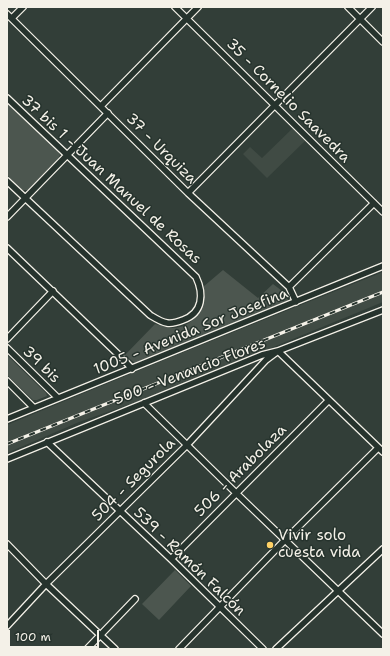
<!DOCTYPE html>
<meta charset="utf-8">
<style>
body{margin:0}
#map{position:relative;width:390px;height:656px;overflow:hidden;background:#323e38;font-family:"Shantell Sans",sans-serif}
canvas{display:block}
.frame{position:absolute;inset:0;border:8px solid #f4f1e8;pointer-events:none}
.scale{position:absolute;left:8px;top:630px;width:91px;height:18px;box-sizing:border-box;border:2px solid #f4f1e8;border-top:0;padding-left:5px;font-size:12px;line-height:14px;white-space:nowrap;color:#f4f1e8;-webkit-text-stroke:3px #26332d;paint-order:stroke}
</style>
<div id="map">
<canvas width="390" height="656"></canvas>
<div class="frame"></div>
<div class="scale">100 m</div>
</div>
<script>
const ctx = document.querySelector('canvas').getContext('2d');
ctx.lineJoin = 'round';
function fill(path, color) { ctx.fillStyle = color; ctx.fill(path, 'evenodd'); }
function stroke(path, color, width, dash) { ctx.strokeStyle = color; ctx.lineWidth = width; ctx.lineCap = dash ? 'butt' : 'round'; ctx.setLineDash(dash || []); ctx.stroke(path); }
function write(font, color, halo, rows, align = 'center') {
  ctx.font = font + ' "Shantell Sans",sans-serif'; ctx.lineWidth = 3; ctx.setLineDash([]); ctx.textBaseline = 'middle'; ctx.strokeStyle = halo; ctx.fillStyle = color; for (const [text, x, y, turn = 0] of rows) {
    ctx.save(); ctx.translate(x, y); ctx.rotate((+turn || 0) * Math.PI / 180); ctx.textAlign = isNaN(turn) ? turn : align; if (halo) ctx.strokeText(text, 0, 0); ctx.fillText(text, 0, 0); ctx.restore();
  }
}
fill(new Path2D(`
 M 294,127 L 306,140 L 267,178 L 243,154 L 250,147 L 262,158 Z
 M 383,272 L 383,302 L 159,394 L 79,422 L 7,453 L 7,425 L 164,360 Z`), '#404b44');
fill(new Path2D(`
 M 7,102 L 57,149 L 60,155 L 57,161 L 28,190 L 22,190 L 7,175 Z
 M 223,270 L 258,298 L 273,284 L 286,294 L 289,302 L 136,364 L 125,355 L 155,324 C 160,325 165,327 171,328 C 193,329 207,307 203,287 Z
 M 7,355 L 46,393 L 47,396 L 37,400 L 33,400 L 7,375 Z
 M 175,570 L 191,586 L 159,620 L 142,604 Z`), '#4c564f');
const minor = new Path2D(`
 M 175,7 L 383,212
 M 348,7 L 383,42
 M 7,14 L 188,193 L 289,287 L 296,302
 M 12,18 L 23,7
 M 7,98 L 196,277 C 204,294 203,313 183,320 C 178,322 173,324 167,323 C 161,322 155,318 150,315 L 7,181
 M 101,106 L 198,7
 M 188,193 L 372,7
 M 7,217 L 108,113
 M 7,248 L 123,359 L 132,369
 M 289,287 L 374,203
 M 7,339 L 53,291
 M 7,348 L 58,398
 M 7,381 L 34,408
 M 144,403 L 236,493 L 383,634
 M 7,419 L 383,266
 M 47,442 L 171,559 L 263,649
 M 7,459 L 262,355 L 278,351 L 383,310
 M 7,544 L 46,584 L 115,649
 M 171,559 L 329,400
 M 7,626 L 46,584 L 186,446 L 266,360 L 278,351 L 383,452
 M 87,649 L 135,599
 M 179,649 L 285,540 L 378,448
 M 276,649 L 383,549`);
stroke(minor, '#f4f1e8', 8);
stroke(minor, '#26332d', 5.5);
const rail = new Path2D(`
 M 7,444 L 383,292`);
stroke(rail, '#f4f1e8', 3.5);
stroke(rail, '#26332d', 2, [6]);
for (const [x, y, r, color] of [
 [270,545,4,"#ffd166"]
]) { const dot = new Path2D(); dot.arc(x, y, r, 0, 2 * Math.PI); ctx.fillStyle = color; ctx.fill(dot); stroke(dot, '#26332d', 1.5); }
write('15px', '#f4f1e8', '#26332d', [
 ["35 - Cornelio Saavedra",288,101,45],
 ["37 - Urquiza",161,149,45],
 ["37 bis 1 - Juan Manuel de Rosas",111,180,43],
 ["1005 - Avenida Sor Josefina",191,332,-22],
 ["39 bis",41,365,44],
 ["500 - Venancio Flores",190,372,-21],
 ["506 - Arabolaza",241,471,-45],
 ["504 - Segurola",134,480,-45],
 ["539 - Ramón Falcón",189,562,44]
]);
write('15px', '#f4f1e8', '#26332d', [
 ["Vivir solo",278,536],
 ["cuesta vida",278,553]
], 'left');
</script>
